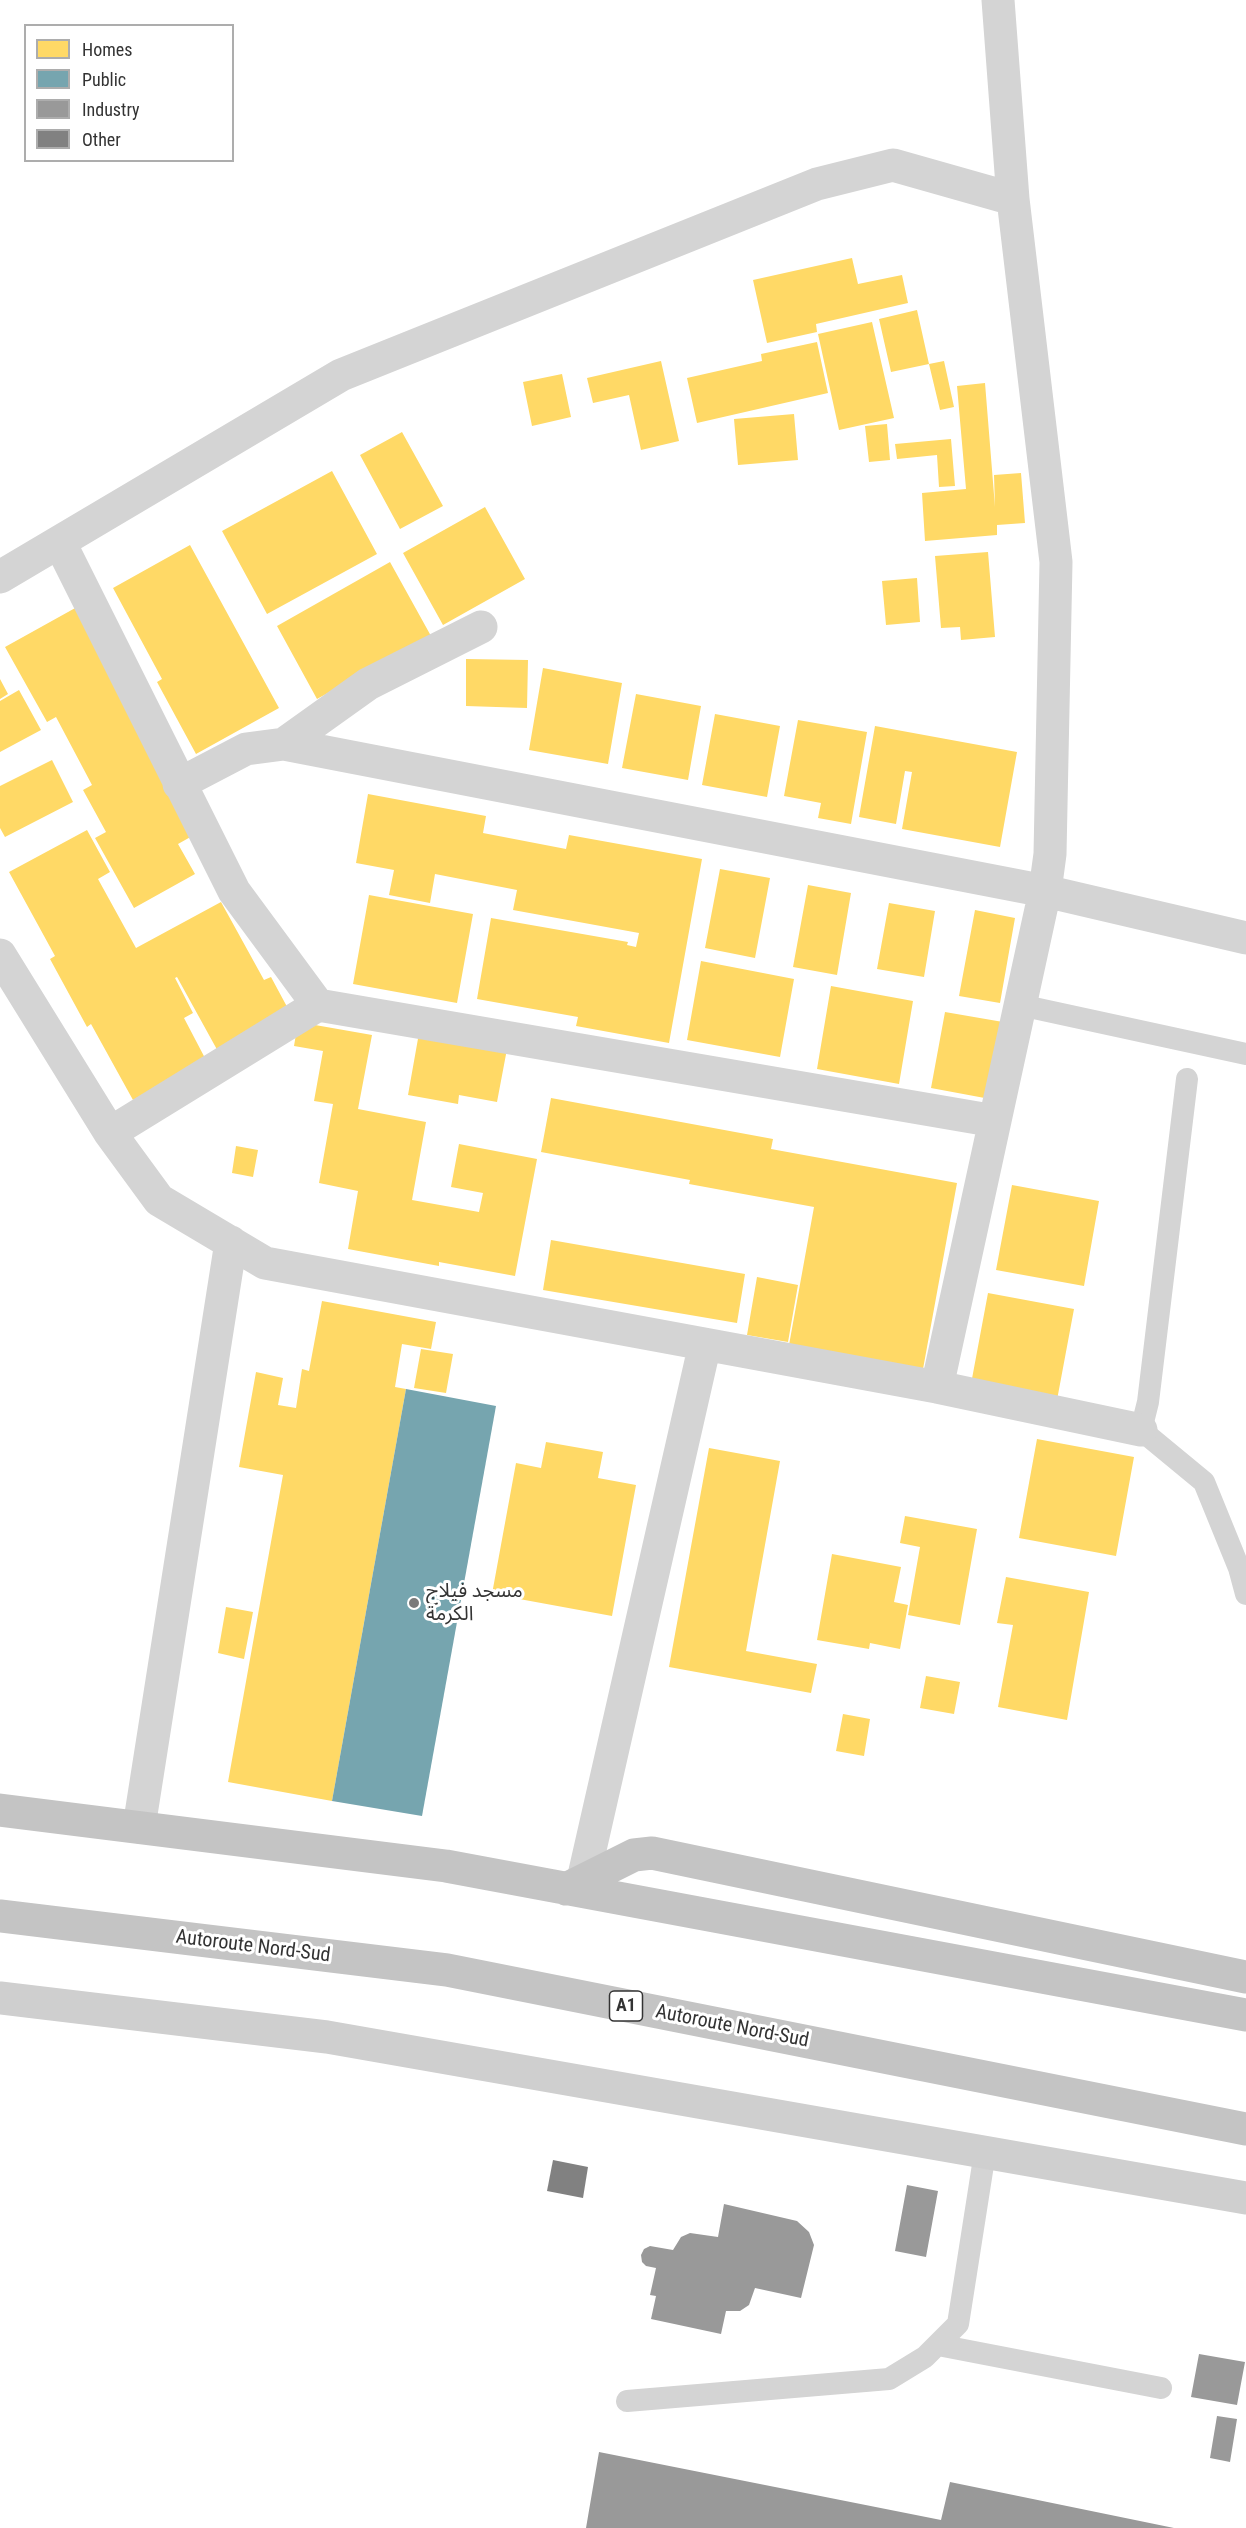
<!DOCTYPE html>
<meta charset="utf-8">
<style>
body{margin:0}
#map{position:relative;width:1246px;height:2528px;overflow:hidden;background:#fff;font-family:"Roboto Condensed",sans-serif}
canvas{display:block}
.legend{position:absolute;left:24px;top:24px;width:210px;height:138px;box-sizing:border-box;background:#fff;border:2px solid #adadad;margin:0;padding:8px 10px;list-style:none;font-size:18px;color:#333}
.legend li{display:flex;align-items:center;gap:12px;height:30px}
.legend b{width:30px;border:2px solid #adadad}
</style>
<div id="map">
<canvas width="1246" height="2528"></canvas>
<ul class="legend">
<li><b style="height:16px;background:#ffd966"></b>Homes</li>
<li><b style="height:16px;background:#76a5af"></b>Public</li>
<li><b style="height:16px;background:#999"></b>Industry</li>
<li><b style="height:16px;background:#818181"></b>Other</li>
</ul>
</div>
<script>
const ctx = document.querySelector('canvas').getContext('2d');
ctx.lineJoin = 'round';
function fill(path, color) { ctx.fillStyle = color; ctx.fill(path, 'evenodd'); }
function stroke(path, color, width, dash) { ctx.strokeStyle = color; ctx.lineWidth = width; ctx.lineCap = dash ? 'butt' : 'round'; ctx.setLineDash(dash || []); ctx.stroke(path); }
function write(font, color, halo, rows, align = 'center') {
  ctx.font = font + ' "Roboto Condensed","Noto Sans Arabic",sans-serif'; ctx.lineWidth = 6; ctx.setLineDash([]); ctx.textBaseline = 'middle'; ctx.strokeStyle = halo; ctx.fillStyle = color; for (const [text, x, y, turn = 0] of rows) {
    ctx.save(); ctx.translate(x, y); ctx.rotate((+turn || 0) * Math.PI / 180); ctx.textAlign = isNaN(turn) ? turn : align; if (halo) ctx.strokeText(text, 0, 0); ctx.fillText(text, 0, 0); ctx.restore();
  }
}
fill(new Path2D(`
 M 852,258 L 858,284 L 902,275 L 908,303 L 816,324 L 817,332 L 767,343 L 753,280 Z
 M 917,310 L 929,364 L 891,372 L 879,319 Z
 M 872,322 L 894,418 L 839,430 L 818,334 Z
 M 817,342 L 828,393 L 697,423 L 687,378 L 762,361 L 761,354 Z
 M 661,361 L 679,441 L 641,450 L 629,395 L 593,403 L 587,378 Z
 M 944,361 L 954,407 L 940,410 L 929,364 Z
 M 562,374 L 571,417 L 532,426 L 523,382 Z
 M 985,383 L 995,507 L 994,475 L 1021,473 L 1025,523 L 997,525 L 997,535 L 925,541 L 922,493 L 966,489 L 957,386 Z
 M 794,414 L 798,460 L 738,465 L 734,419 Z
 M 887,424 L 890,460 L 869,462 L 865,426 Z
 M 402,432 L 443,506 L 400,529 L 360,455 Z
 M 951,439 L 955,486 L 939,487 L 937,455 L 897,459 L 895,444 Z
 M 332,471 L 377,554 L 267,614 L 222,531 Z
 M 485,507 L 525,579 L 443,625 L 403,553 Z
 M 190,545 L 279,708 L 196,754 L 157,682 L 162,679 L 113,588 Z
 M 988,552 L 995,637 L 961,640 L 960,627 L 941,628 L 935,556 Z
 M 390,562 L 431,636 L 317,699 L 277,626 Z
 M 917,578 L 920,622 L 886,625 L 882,581 Z
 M 77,607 L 194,835 L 178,844 L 195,874 L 134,908 L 95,838 L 106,832 L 83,790 L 92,785 L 56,717 L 47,722 L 5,647 Z
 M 466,659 L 528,660 L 527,708 L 466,706 Z
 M 543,668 L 622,683 L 608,764 L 529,750 Z
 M 0,679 L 8,694 L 0,699 Z
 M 19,690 L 41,730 L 0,752 L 0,701 Z
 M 636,694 L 701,706 L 688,780 L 622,768 Z
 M 715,714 L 780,726 L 767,797 L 702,785 Z
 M 798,720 L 867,732 L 851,824 L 818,818 L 821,803 L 784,796 Z
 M 875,726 L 1017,752 L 1000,847 L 902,829 L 912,772 L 905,771 L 896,824 L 859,817 Z
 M 52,760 L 73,802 L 5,837 L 0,828 L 0,786 Z
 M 368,794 L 486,816 L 483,833 L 566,849 L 569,835 L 702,859 L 669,1043 L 576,1026 L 578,1017 L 477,999 L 491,918 L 628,942 L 627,945 L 636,947 L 639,933 L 513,910 L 517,890 L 435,874 L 430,903 L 389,895 L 394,870 L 356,863 Z
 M 87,830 L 110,872 L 98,879 L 136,948 L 221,902 L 264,980 L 271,977 L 292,1016 L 220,1055 L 177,977 L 175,978 L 193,1013 L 184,1018 L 206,1060 L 133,1100 L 91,1024 L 87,1027 L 50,959 L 55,956 L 9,872 Z
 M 720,869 L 770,878 L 755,958 L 705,948 Z
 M 808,885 L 851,893 L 837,975 L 793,967 Z
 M 369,895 L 473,914 L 457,1003 L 353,984 Z
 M 889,903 L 935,911 L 924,977 L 877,969 Z
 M 975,910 L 1015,918 L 1000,1003 L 959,996 Z
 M 701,961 L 794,979 L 780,1057 L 687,1040 Z
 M 831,986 L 913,1001 L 899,1084 L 817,1069 Z
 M 945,1012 L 1003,1022 L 990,1099 L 931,1088 Z
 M 298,1022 L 372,1035 L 358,1109 L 426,1122 L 412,1200 L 479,1212 L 483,1193 L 451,1187 L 459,1144 L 537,1159 L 515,1276 L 439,1262 L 439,1266 L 348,1249 L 358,1191 L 319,1183 L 333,1104 L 314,1101 L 323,1051 L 294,1046 Z
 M 419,1033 L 507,1049 L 497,1102 L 459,1095 L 458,1104 L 408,1095 Z
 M 551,1098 L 773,1139 L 771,1149 L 957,1183 L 923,1369 L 789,1345 L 814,1207 L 689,1184 L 690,1180 L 541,1152 Z
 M 236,1146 L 258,1150 L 253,1177 L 232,1173 Z
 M 1012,1185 L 1099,1201 L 1084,1286 L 996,1270 Z
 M 551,1240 L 745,1274 L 737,1323 L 543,1290 Z
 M 757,1277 L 798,1285 L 788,1342 L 747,1335 Z
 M 988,1293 L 1074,1309 L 1057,1400 L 971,1384 Z
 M 322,1301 L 436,1322 L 431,1349 L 402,1344 L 395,1387 L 406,1389 L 332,1801 L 228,1782 L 283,1475 L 239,1467 L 256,1372 L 283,1378 L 278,1405 L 296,1408 L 302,1369 L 309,1371 Z
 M 421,1349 L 453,1354 L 446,1393 L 414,1388 Z
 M 1037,1439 L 1134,1457 L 1116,1556 L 1019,1538 Z
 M 546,1442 L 603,1452 L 598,1478 L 636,1485 L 612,1616 L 492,1594 L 516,1463 L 541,1468 Z
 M 709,1448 L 780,1461 L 746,1651 L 817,1664 L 811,1693 L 669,1667 Z
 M 905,1516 L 977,1529 L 960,1625 L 908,1615 L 920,1547 L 900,1543 Z
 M 832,1554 L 901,1567 L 894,1602 L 908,1605 L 900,1649 L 870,1643 L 869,1649 L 817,1640 Z
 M 1006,1577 L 1089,1592 L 1067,1720 L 998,1707 L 1013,1625 L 997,1623 Z
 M 226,1607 L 253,1612 L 244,1659 L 218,1653 Z
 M 926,1676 L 960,1682 L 954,1714 L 920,1708 Z
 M 843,1714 L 870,1719 L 864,1756 L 836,1751 Z`), '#ffd966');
fill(new Path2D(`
 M 406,1389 L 496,1406 L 422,1816 L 332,1801 Z`), '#76a5af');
fill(new Path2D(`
 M 907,2185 L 938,2191 L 926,2257 L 895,2251 Z
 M 724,2204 L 797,2221 L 809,2232 L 814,2245 L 801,2298 L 755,2288 L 749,2305 L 740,2311 L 726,2311 L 721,2334 L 651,2319 L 656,2296 L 650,2295 L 656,2268 L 646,2266 L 642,2262 L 641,2255 L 644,2249 L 650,2246 L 673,2250 L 681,2237 L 690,2233 L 718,2237 Z
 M 1199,2354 L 1245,2362 L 1237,2405 L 1191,2397 Z
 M 1217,2416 L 1237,2419 L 1230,2462 L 1210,2458 Z
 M 599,2452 L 941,2520 L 950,2482 L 1174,2528 L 586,2528 Z`), '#999');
fill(new Path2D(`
 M 553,2160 L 588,2167 L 583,2198 L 547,2191 Z`), '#818181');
stroke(new Path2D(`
 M 1020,1005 L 1246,1054
 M 1187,1079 L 1148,1402 L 1141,1430 L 1204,1482 L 1239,1568 L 1246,1594
 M 938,2345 L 1161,2388
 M 627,2401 L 889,2379 L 925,2357 L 958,2324 L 985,2152`), '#d4d4d4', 22);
stroke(new Path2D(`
 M 998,0 L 1013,199
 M 60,543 L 234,891 L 318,1005
 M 0,577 L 341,375 L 817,184 L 893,165 L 1013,199 L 1056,562 L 1050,854 L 1045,891 L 937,1387 L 265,1263 L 159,1200 L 110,1133 L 0,955
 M 284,744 L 368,684 L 481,627
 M 179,784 L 246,749 L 284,744 L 1045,891 L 1246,938
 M 110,1133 L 318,1005 L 995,1121
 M 937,1387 L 1141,1430
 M 139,1827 L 231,1242
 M 583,1880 L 705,1344`), '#d4d4d4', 33);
stroke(new Path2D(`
 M 0,1998 L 327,2037 L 1246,2198`), '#cfcfcf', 33);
stroke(new Path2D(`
 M 0,1810 L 446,1866 L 1246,2015
 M 566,1889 L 634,1855 L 652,1853 L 1246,1977
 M 0,1916 L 447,1970 L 1246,2129`), '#c4c4c4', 33);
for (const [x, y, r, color] of [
 [414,1603,6,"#7a7a7a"]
]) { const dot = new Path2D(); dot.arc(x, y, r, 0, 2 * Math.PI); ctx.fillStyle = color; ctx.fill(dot); stroke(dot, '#fff', 2); }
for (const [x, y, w] of [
 [626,2006,33]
]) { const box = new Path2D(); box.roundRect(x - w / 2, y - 15, w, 30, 4.5); ctx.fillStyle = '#fff'; ctx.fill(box); stroke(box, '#333', 1.5); }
write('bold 18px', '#333', null, [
 ["A1",626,2006]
]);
write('20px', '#333', '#fff', [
 ["مسجد فيلاج",426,1592],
 ["الكرمة",426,1615]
], 'left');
write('20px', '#333', '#fff', [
 ["Autoroute Nord-Sud",253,1947,7],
 ["Autoroute Nord-Sud",732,2027,11]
]);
</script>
